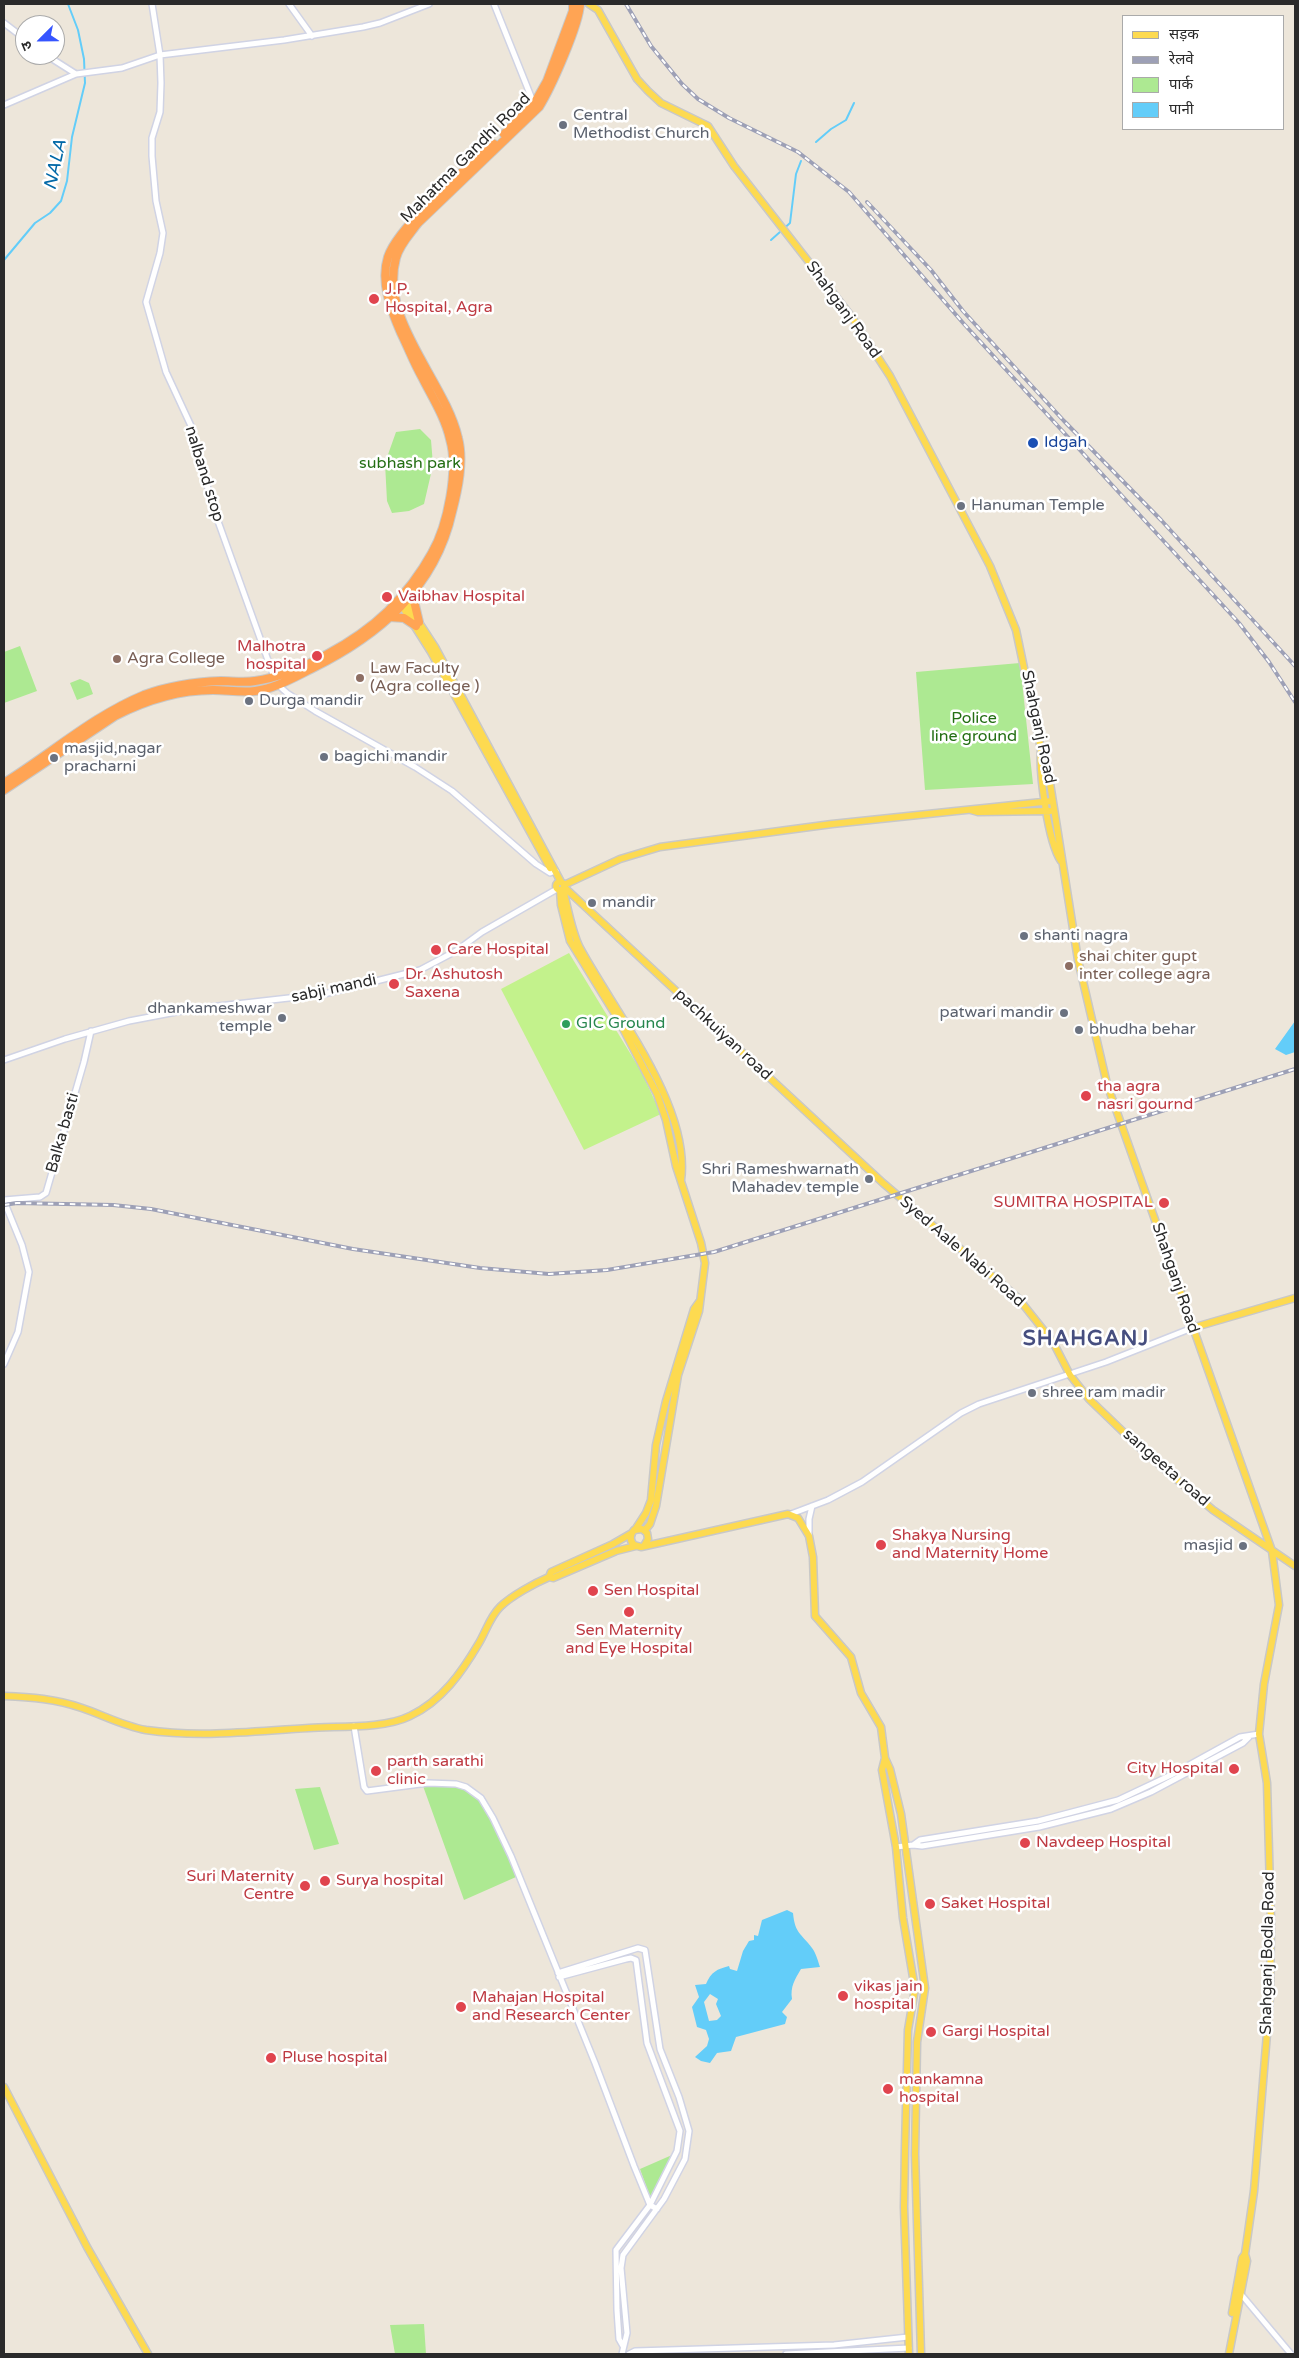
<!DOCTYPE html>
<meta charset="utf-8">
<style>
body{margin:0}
#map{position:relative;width:1299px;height:2358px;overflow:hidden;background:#ede6da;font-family:"Varela Round","Noto Sans Devanagari",sans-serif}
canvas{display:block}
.frame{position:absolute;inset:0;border:5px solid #2a2a2a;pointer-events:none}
.legend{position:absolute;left:1122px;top:15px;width:162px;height:115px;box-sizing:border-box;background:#fff;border:1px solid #aaa;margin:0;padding:6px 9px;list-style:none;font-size:15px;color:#2a2a2a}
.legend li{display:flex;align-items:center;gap:10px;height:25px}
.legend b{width:25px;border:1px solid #aaa}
.north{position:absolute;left:15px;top:15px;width:50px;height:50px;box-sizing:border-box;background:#fff;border:1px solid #aaa;border-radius:50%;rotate:247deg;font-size:14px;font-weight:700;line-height:20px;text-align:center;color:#2a2a2a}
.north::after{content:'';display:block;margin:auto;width:18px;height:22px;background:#3655ff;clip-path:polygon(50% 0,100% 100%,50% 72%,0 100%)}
</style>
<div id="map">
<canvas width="1299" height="2358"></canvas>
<div class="frame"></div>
<ul class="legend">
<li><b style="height:6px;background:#fdda50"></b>सड़क</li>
<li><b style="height:6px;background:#9da0b6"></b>रेलवे</li>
<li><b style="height:14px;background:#ade992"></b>पार्क</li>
<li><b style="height:14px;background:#63cdf9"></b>पानी</li>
</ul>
<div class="north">उ</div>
</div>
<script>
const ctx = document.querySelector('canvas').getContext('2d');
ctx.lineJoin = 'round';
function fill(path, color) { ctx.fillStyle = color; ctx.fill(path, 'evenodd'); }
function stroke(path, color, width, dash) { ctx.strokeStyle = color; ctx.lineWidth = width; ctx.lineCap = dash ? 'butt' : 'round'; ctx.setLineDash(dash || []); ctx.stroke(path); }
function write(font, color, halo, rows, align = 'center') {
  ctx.font = font + ' "Varela Round",sans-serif'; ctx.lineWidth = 5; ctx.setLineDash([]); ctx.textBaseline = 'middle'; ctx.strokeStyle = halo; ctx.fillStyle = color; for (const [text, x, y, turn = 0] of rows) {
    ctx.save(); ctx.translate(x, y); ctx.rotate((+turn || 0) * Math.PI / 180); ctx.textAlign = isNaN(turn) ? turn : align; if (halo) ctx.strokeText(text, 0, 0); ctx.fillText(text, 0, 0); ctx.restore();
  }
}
fill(new Path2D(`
 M 420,429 L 431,440 L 433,465 L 424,504 L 409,511 L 392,513 L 387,501 L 385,463 L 396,432 Z
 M 20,646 L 37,691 L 4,703 L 4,652 Z
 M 1020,663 L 1033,784 L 925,790 L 916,672 Z
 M 80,679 L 89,683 L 93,694 L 77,700 L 70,683 Z
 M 428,1785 C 438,1786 450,1785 460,1787 C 491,1794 506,1850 516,1877 L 464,1900 L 423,1786 Z
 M 320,1787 L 339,1844 L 314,1850 L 295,1789 Z
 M 672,2155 L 651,2200 L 640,2169 Z
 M 424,2324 L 426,2354 L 395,2354 L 390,2325 Z`), '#ade992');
fill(new Path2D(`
 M 569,953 L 641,1071 L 661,1114 L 584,1150 L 501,989 Z`), '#c3f28c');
fill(new Path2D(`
 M 1295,1021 L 1295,1052 L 1286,1055 L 1275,1049 Z
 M 787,1910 L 793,1913 C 795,1934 801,1933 812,1948 C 816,1953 818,1961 820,1967 L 801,1969 C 795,1979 790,1987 792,1999 L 782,2012 L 787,2017 L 785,2024 L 736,2037 L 731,2051 L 717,2053 L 710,2063 L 701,2061 L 695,2057 L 707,2046 L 709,2039 L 706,2030 L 697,2027 L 692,2007 L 699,1997 L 695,1985 L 706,1984 C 711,1972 717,1969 729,1966 L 730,1969 L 737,1971 L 743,1951 L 749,1941 L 754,1940 L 754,1935 L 758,1936 L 762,1920 ZM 710,1994 L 718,1999 L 716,2004 L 721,2016 L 717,2020 L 709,2021 L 704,2002 Z`), '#63cdf9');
stroke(new Path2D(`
 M 816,142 L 831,129 L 846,120 L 854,103
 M 771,240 L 790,223 L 796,174 L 801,161
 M 4,260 L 35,223 L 50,213 L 61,201 L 67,181 L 72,137 L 85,83 L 84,59 L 78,30 L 68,4`), '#63cdf9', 2);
const minor = new Path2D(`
 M 152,4 L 160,55 L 161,83 L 160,112 L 152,138 L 152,156 L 156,201 L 163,233 L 160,253 L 146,302 L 166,372 L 192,428 L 197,453 L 219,524 L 274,677
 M 289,4 L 312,36
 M 494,4 L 534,104
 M 4,23 L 25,39
 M 46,55 L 76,74
 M 4,105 L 76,74 L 122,68 L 160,55 L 284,40 L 363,27 L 380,23 L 429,4
 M 277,684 L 287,693 L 315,711 L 415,767 L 452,791 L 536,864 L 550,873 L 556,871
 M 4,1060 L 65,1039 L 129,1021 L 192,1009 L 324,994 L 420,970 L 456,951 L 482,932 L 557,889
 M 4,1200 L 40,1197 L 46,1193 L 84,1062 L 91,1031
 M 4,1201 L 22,1245 L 29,1272 L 18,1332 L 4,1364
 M 791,1514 L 828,1500 L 862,1482 L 961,1413 L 979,1404 L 1106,1362 L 1192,1328
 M 809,1535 L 809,1519 L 812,1506
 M 354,1726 L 364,1787 L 367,1791 L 428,1783 L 456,1784 L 466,1787 L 481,1798 L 493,1818 L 511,1856 L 595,2063 L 634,2166 L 650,2205 L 657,2209
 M 913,1845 L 922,1846 L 1039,1827 L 1111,1809 L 1151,1792 L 1243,1743 L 1249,1737
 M 896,1847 L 913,1845 L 920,1840 L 1038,1821 L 1118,1800 L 1171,1775 L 1240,1737 L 1259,1734
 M 558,1973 L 638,1948 L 645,1950 L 660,2049 L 679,2097 L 689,2131 L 685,2159 L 664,2199 L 623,2255 L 621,2268 L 627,2333 L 622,2354
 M 559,1977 L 626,1959 L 631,1958 L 636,1960 L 647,2043 L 680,2131 L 677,2151 L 650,2205 L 616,2250 L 617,2310 L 619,2339 L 623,2346
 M 1240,2293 L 1291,2354
 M 629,2354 L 635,2351 L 834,2345 L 908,2337
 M 786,2354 L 909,2348`);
const major = new Path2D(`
 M 589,4 L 598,10 L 637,79 L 648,91 L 661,103 L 708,126 L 734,166 L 851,316 L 890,376 L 990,566 L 1016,630 L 1041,749 L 1046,758 L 1078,960 L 1107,1084 L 1272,1551 L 1279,1605 L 1264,1684 L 1259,1734 L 1267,1783 L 1271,1923 L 1270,1997 L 1254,2191 L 1245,2254 L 1247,2261 L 1229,2354
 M 403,598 L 435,647 L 561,882
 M 400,603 L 431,652 L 550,868
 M 1041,750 C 1039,773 1048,842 1061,861
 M 971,810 L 978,812 L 1050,811
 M556 886a4 4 0 1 1 8 0a4 4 0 1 1-8 0Z
 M 564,885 L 620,859 L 660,847 L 832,824 L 1052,801
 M 564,887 L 883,1183 L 1018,1298 L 1053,1342 L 1070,1375 L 1089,1399 L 1141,1449 L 1213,1510 L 1295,1566
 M 563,889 C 568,908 571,930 580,948 C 614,1011 691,1106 681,1180
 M 560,890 L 561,905 L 570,941 L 618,1019 L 657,1094 L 666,1120 L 676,1166 L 701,1243 L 705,1263 L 699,1311 L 678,1375 L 656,1506 L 650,1524 L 645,1530
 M 1192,1328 L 1295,1298
 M 635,1530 L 646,1513 L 651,1500 L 656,1445 L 666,1401 L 694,1309 L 699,1302
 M 645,1544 L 648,1539 L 647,1533 L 642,1529 L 634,1530 C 630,1535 629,1540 634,1545 L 641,1547 L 788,1514 L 798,1518 L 809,1536 L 813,1557 L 815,1616 L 851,1657 L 861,1693 L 881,1727 L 885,1758 L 890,1769 L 901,1814 L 925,1988 L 917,2042 L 915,2154 L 921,2354
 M 549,1577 L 551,1572 L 613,1544 L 632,1533
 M 4,1696 C 31,1697 56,1699 82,1708 C 103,1715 123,1726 146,1730 C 201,1738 255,1731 309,1728 C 338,1726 384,1729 410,1716 C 442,1701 462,1672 479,1643 C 486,1631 490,1617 500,1607 C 511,1596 535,1583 549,1577 L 553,1578 L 616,1551 L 636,1546
 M 885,1758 L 882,1770 L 896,1847 L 903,1918 L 915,1989 L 908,2030 L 905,2149 L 904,2207 L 909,2354
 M 4,2087 L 87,2247 L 148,2354
 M 1232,2313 L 1242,2258 L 1245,2254`);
const highway = new Path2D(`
 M 504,134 L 534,104 L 547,81 L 573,11 L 573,4
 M 416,590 L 414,601 L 419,622
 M 389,617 L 404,618 L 416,626
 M 4,783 C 51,754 93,716 144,695 C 168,686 196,682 221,681 C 232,681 244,683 255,681 C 298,675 357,641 388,611 C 404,595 421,573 432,553 C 448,525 459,469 450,439 C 445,417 432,397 422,377 C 414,363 408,347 401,333 C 391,310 380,282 388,257 C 398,226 468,167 494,144
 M 4,790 L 115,716 C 146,700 178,690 213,690 C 227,690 241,693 255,691 C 274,689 293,678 311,669 C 378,636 435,589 452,512 C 458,489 464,461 458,438 C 445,381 379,320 396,258 C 399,245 410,234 418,223 L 539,107 C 551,88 579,25 580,4`);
stroke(minor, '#d0d3e4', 8);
stroke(major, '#c8c8c8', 9);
stroke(highway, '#c8c8c8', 10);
stroke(minor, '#fff', 5);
stroke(major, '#fdda50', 6);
stroke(highway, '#ffa454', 8);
const rail = new Path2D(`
 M 626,4 L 651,46 L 682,84 L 698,99 L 729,118 L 798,152 L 849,192 L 964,324 L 1239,623 L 1269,662 L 1295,702
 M 867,202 L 931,270 L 963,311 L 1064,421 L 1161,520 L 1295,666
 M 4,1205 L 17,1203 L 113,1205 L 151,1209 L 353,1249 L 480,1268 L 549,1274 L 607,1270 L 714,1252 L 1295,1069`);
stroke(rail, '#9da0b6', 4);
stroke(rail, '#fff', 2, [5.5]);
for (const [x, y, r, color] of [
 [563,125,5,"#6b7280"],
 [374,299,6,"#e0444e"],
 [1033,443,6,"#1a4fb4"],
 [961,506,5,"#6b7280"],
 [387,597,6,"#e0444e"],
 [317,656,6,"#e0444e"],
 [117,659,5,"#8d6e63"],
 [360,678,5,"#8d6e63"],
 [249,701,5,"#6b7280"],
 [324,757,5,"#6b7280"],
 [54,758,5,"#6b7280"],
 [592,903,5,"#6b7280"],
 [1024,936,5,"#6b7280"],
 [436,950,6,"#e0444e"],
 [1069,966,5,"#8d6e63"],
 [394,984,6,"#e0444e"],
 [1064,1013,5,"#6b7280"],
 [282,1018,5,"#6b7280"],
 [566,1024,5,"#2e9e5b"],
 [1079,1030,5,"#6b7280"],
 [1086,1096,6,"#e0444e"],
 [869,1179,5,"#6b7280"],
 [1164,1203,6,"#e0444e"],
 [1032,1393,5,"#6b7280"],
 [881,1545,6,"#e0444e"],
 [1243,1546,5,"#6b7280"],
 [593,1591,6,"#e0444e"],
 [629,1612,6,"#e0444e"],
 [1234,1769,6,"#e0444e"],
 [376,1771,6,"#e0444e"],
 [1025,1843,6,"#e0444e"],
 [325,1881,6,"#e0444e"],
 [305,1886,6,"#e0444e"],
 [930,1904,6,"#e0444e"],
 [843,1996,6,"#e0444e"],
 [461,2007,6,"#e0444e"],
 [931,2032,6,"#e0444e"],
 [271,2058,6,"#e0444e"],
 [888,2089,6,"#e0444e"]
]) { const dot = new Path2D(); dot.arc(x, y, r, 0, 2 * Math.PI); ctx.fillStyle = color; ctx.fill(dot); stroke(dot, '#fff', 2); }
write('16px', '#5b616d', '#fff', [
 ["Central",573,116],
 ["Methodist Church",573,134],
 ["Hanuman Temple",971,506],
 ["Durga mandir",259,701],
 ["masjid,nagar",64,749],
 ["pracharni",64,767],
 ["bagichi mandir",334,757],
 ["mandir",602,903],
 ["shanti nagra",1034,936],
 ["dhankameshwar",272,1009,"right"],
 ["temple",272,1027,"right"],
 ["patwari mandir",1054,1013,"right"],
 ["bhudha behar",1089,1030],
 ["Shri Rameshwarnath",859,1170,"right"],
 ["Mahadev temple",859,1188,"right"],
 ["shree ram madir",1042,1393],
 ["masjid",1233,1546,"right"]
], 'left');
write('16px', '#2a2a2a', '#fff', [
 ["Mahatma Gandhi Road",466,158,-45],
 ["Shahganj Road",843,310,54],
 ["nalband stop",204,474,73],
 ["Shahganj Road",1038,727,78],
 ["sabji mandi",334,989,-12],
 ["pachkuiyan road",723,1035,43],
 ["Balka basti",63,1133,-74],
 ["Syed Aale Nabi Road",962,1252,41],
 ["Shahganj Road",1175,1278,71],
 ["sangeeta road",1166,1468,41],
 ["Shahganj Bodla Road",1268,1953,-89]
]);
write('16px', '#be3a42', '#fff', [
 ["J.P.",385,290],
 ["Hospital, Agra",385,308],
 ["Vaibhav Hospital",398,597],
 ["Malhotra",306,647,"right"],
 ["hospital",306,665,"right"],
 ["Care Hospital",447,950],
 ["Dr. Ashutosh",405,975],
 ["Saxena",405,993],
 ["tha agra",1097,1087],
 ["nasri gournd",1097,1105],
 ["SUMITRA HOSPITAL",1153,1203,"right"],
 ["Shakya Nursing",892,1536],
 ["and Maternity Home",892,1554],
 ["Sen Hospital",604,1591],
 ["Sen Maternity",629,1631,"center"],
 ["and Eye Hospital",629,1649,"center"],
 ["parth sarathi",387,1762],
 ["clinic",387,1780],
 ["City Hospital",1223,1769,"right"],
 ["Navdeep Hospital",1036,1843],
 ["Suri Maternity",294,1877,"right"],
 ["Centre",294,1895,"right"],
 ["Surya hospital",336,1881],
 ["Saket Hospital",941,1904],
 ["vikas jain",854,1987],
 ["hospital",854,2005],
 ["Mahajan Hospital",472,1998],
 ["and Research Center",472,2016],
 ["Gargi Hospital",942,2032],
 ["Pluse hospital",282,2058],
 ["mankamna",899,2080],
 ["hospital",899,2098]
], 'left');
write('16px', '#164399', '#fff', [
 ["Idgah",1044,443]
], 'left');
write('16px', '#236e13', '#fff', [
 ["subhash park",410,464],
 ["Police",974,719],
 ["line ground",974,737]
]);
write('16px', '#785e54', '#fff', [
 ["Agra College",127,659],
 ["Law Faculty",370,669],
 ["(Agra college )",370,687],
 ["shai chiter gupt",1079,957],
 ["inter college agra",1079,975]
], 'left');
write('16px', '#27864d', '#fff', [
 ["GIC Ground",576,1024]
], 'left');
write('italic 18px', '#0168a7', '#fff', [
 ["NALA",56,165,-78]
]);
ctx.letterSpacing = '1px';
write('bold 21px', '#464e7f', '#fff', [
 ["SHAHGANJ",1086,1339]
]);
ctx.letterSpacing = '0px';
</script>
